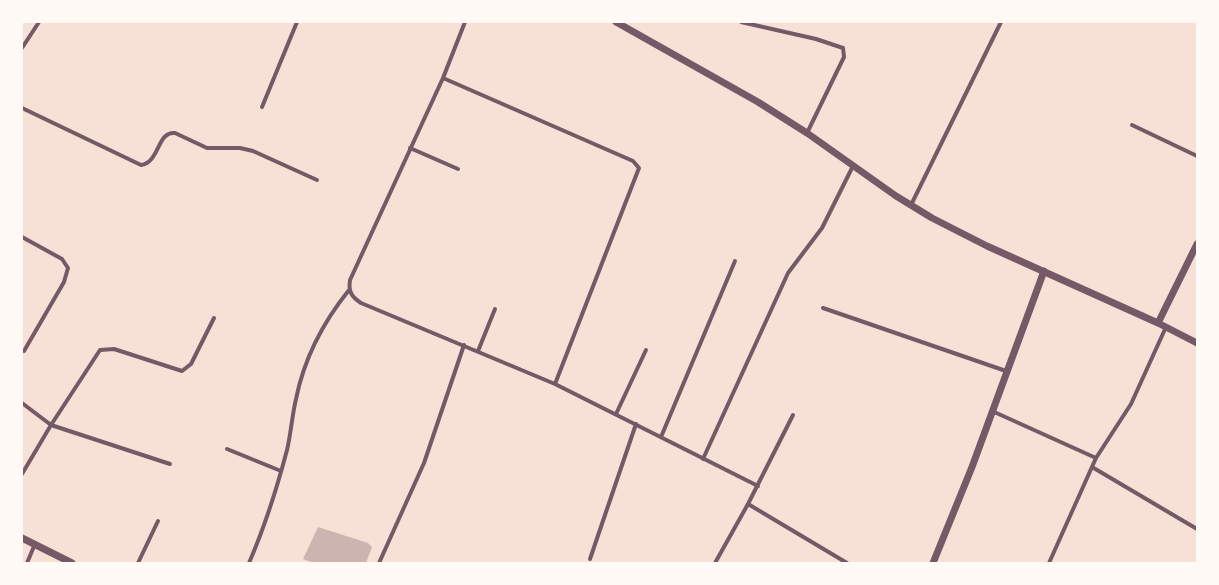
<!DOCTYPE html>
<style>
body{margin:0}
#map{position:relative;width:1219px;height:585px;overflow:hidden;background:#f7e1d7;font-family:"Libre Baskerville",serif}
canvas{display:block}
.frame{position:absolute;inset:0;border:23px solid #fffaf5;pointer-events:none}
</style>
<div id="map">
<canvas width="1219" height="585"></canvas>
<div class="frame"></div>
</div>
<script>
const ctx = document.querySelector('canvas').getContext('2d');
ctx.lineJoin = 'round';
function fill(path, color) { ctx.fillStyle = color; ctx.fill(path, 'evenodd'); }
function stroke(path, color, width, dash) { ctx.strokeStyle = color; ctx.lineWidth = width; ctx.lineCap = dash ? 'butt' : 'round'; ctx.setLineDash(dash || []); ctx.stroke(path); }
fill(new Path2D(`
 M 318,527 L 368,543 L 372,547 L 366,563 L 314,563 L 303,559 Z`), '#ccb4b1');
stroke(new Path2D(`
 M 465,22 L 443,78 L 350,280 C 348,292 352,297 361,303 L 555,384 L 758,486
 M 741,22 L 816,39 L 843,48 L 844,57 L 807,133
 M 22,48 L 39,22
 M 443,78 L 633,161 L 639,168 L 555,384
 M 262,107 L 297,22
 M 22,108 L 141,165 C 160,162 157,131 175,133 L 207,148 L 240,148 L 253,151 L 317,180
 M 1132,125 L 1197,156
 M 410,148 L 458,169
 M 911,205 L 1001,22
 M 22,237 L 62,259 L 68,268 L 64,282 L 24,351
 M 823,308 L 1006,371
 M 478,351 L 495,309
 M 22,403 L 51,425 L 170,464
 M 992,411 L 1096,458
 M 616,414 L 646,350
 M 793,415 L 748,504 L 847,563
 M 661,437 L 735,261
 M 227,449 L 281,471
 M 703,459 L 788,273 L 822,228 L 853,166
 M 1092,467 L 1197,529
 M 22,474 L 51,425 L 100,350 L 114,349 L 182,371 L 191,364 L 214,318
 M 590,559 L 636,424
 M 27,563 L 35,544
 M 138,563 L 158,521
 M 249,563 C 265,526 277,488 287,450 C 291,433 292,416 296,399 C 304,359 324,321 349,290
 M 379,563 L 424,463 L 464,345
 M 715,563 L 748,504
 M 1049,563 L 1096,458 L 1131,404 L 1166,327`), '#755966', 4);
stroke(new Path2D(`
 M 616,22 L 758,102 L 807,133 L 896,196 L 932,218 L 987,246 L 1158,323 L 1197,343
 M 1158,323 L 1197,244
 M 22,538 L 72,563
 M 933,563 L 972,467 L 1044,271`), '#755966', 7);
</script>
